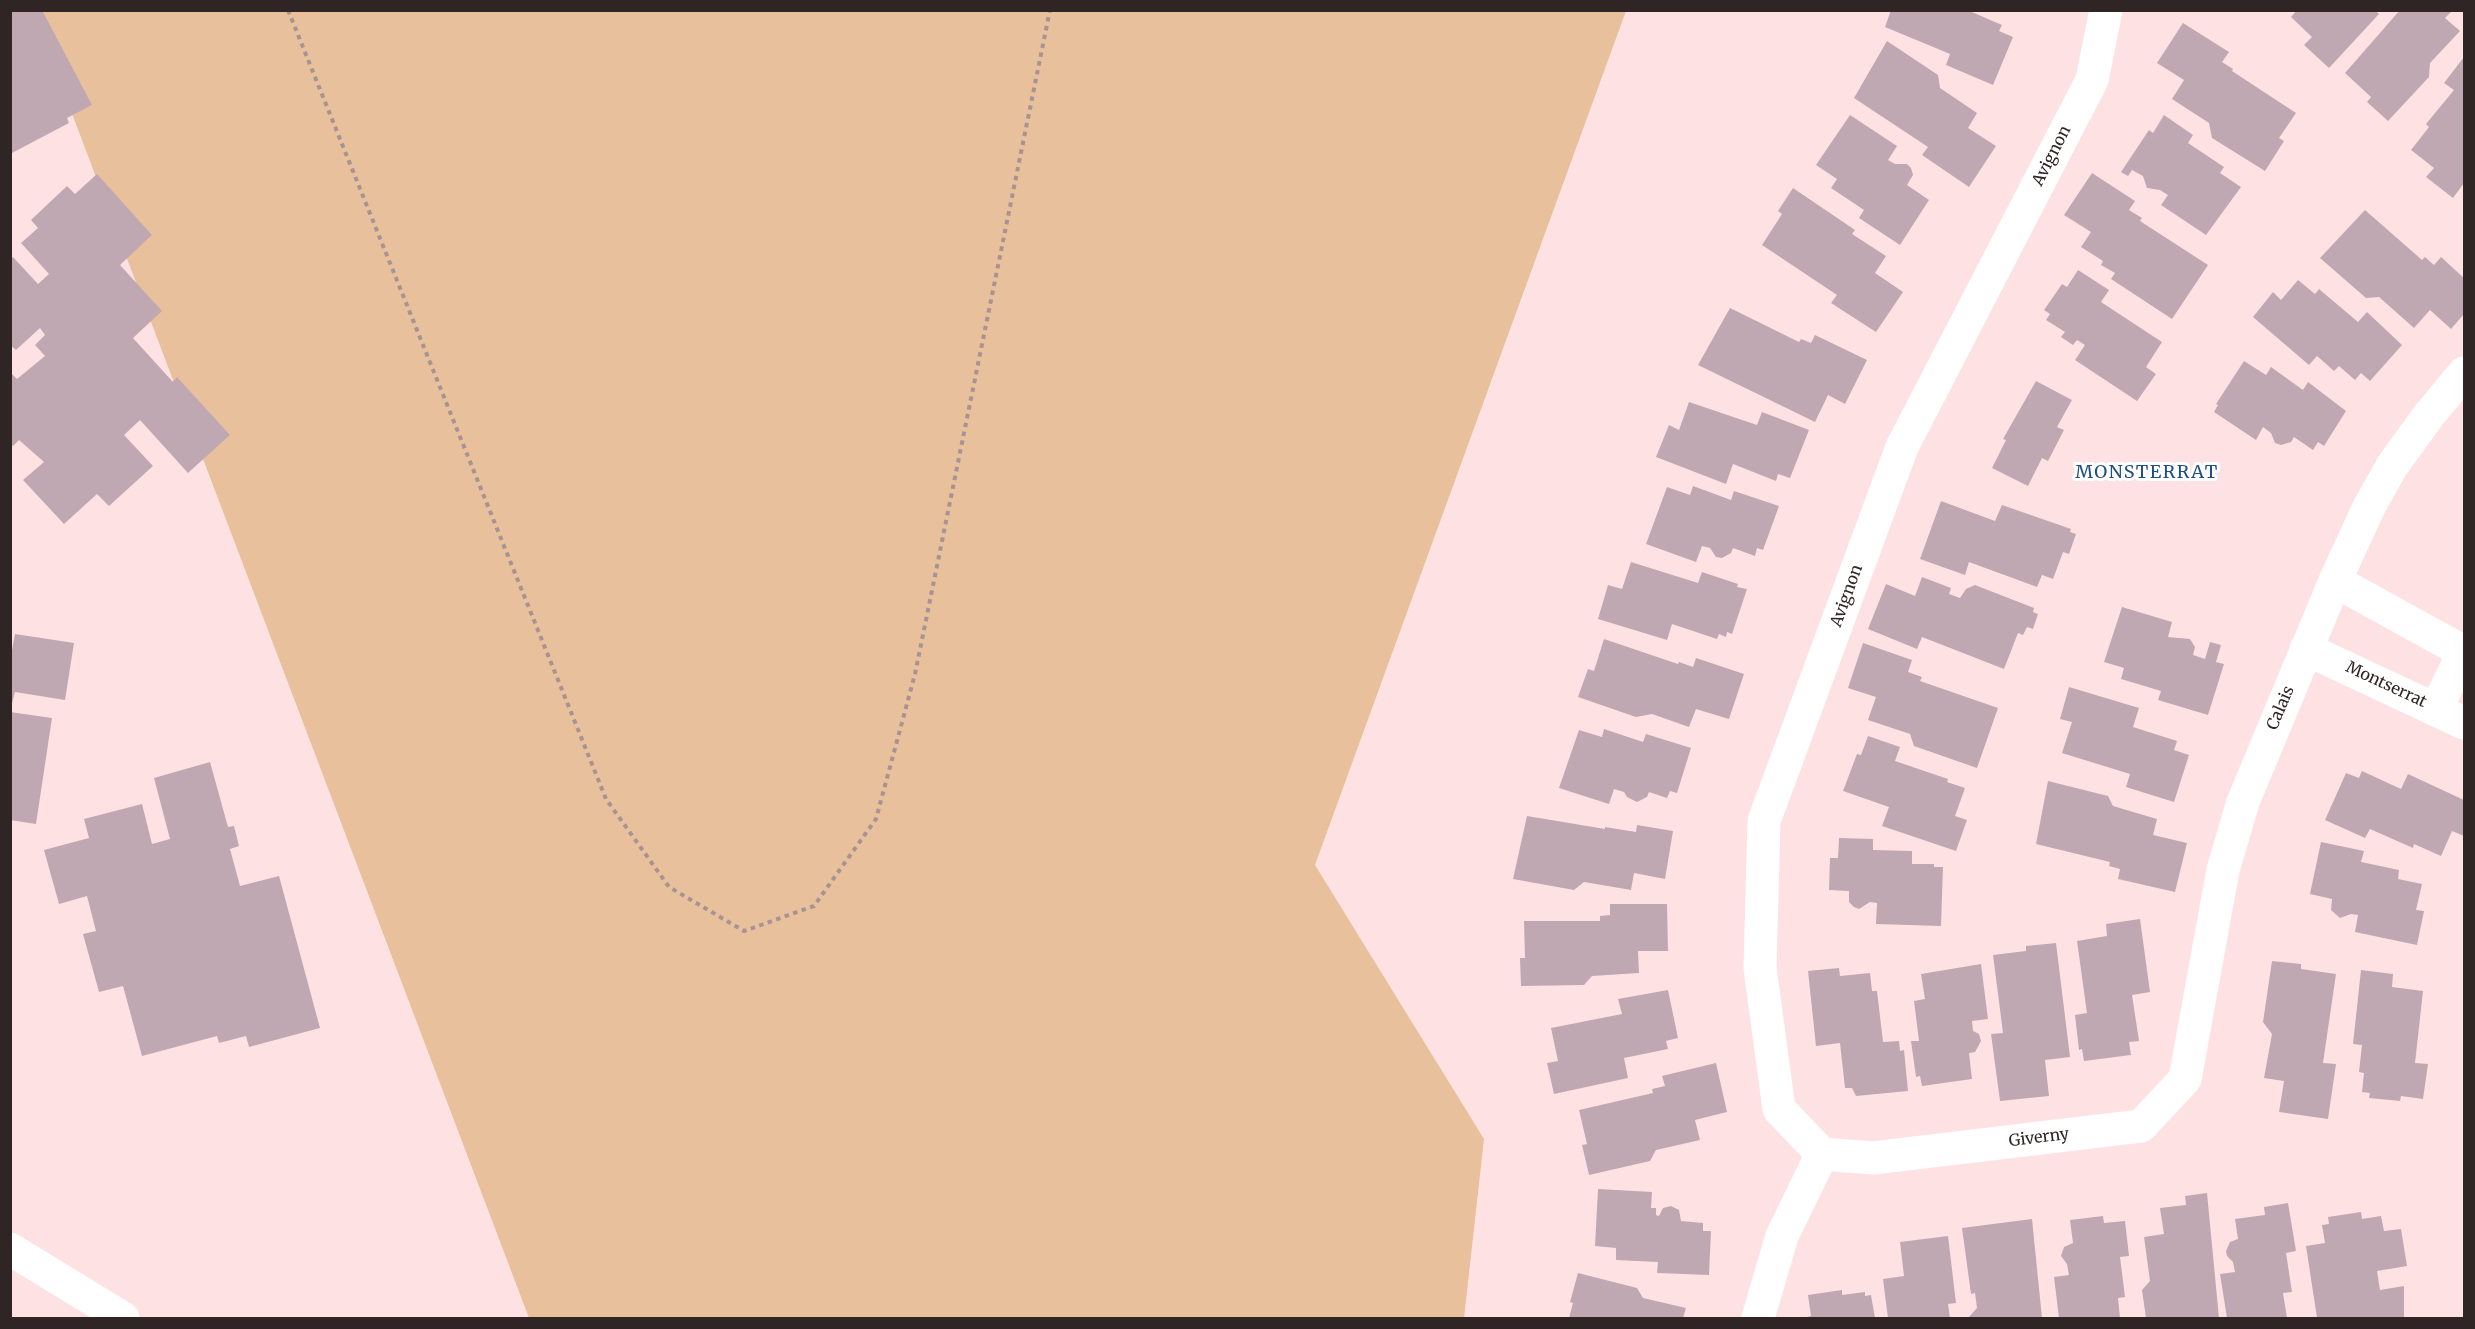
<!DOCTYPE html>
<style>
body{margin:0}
#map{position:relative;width:2475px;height:1329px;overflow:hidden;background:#fee2e3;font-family:Merriweather,serif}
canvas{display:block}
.frame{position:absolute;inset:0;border:12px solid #2f2525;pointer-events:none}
</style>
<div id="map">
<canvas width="2475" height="1329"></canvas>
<div class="frame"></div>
</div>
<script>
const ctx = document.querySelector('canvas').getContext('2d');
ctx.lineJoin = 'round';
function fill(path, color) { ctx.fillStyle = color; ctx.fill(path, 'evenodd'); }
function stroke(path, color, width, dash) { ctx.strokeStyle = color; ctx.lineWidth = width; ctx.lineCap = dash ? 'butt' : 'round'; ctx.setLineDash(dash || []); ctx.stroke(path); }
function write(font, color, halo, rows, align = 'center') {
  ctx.font = font + ' Merriweather,serif'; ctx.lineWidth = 6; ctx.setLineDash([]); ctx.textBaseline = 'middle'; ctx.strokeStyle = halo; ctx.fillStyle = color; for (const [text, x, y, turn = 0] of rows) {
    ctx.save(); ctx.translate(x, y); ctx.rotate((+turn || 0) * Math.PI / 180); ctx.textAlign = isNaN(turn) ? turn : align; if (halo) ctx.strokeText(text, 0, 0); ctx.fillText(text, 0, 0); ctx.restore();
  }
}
fill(new Path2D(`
 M 33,11 L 1626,11 L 1315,865 L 1484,1139 L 1464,1318 L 529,1318 Z`), '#e8c19c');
fill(new Path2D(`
 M 10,10 L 42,10 L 92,105 L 67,118 L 69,123 L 10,154 Z
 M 1891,10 L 1967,10 L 2002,25 L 1999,31 L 2013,37 L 1993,85 L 1946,65 L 1950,54 L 1885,27 Z
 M 2297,10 L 2375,10 L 2379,14 L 2329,68 L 2304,45 L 2312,37 L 2291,17 Z
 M 2400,10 L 2453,10 L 2445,18 L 2460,31 L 2430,63 L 2429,77 L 2388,121 L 2367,102 L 2371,97 L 2345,73 Z
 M 2183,23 L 2229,52 L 2222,62 L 2233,69 L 2232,71 L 2296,113 L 2279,138 L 2284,141 L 2265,171 L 2212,138 L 2209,123 L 2172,99 L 2184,80 L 2157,63 Z
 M 1887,41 L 1938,75 L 1940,88 L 1977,113 L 1968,128 L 1996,146 L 1969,187 L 1922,155 L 1928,147 L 1854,98 Z
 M 2464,57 L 2464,183 L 2453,198 L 2426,177 L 2434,168 L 2411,150 L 2429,127 L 2426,124 L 2454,90 L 2444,83 Z
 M 1850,115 L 1897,146 L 1888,160 L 1895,164 L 1907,164 L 1911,168 L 1913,175 L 1907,185 L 1929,200 L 1900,245 L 1859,218 L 1864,210 L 1831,188 L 1837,179 L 1816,165 Z
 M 2164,115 L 2193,135 L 2188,143 L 2224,167 L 2220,173 L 2241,187 L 2206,235 L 2161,205 L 2168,195 L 2160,190 L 2147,188 L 2143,176 L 2132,170 L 2128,176 L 2121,172 L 2149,130 L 2153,133 Z
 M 2092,173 L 2135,201 L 2129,210 L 2142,218 L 2140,221 L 2208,265 L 2172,319 L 2111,279 L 2115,273 L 2101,265 L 2103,261 L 2081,247 L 2091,232 L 2064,215 Z
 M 97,174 L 152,235 L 120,265 L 162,311 L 133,338 L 173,382 L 177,377 L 230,435 L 188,473 L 140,420 L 124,435 L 153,466 L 109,506 L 97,494 L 64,524 L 23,480 L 44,462 L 19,440 L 13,446 L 10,444 L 10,372 L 17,379 L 45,356 L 35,345 L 45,335 L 40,328 L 16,350 L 10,345 L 10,259 L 13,257 L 38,284 L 49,274 L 21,243 L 38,228 L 31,220 L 67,186 L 75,194 Z
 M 1793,188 L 1855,230 L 1852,234 L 1886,256 L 1875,273 L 1903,292 L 1876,332 L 1831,303 L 1837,295 L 1762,245 L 1782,214 L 1778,211 Z
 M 2365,210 L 2422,260 L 2425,257 L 2434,265 L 2441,257 L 2464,278 L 2464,314 L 2451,329 L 2430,310 L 2414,328 L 2379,297 L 2366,298 L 2320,258 Z
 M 2078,270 L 2109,290 L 2101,302 L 2162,342 L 2146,367 L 2156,374 L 2137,401 L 2075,360 L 2085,345 L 2077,340 L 2073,345 L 2061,337 L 2065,332 L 2046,320 L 2050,314 L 2044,310 L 2062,284 L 2067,287 Z
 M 2298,280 L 2315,294 L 2319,289 L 2358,322 L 2367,312 L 2402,345 L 2370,381 L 2361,373 L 2355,380 L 2339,366 L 2334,371 L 2317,356 L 2309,365 L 2253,317 L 2273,292 L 2281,300 Z
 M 1730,308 L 1799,342 L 1801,339 L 1811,343 L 1815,335 L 1867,360 L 1845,404 L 1828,395 L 1815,422 L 1698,365 Z
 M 2244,361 L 2266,375 L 2271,367 L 2303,390 L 2308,382 L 2346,411 L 2324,446 L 2318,442 L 2313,450 L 2294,437 L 2291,442 L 2281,445 L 2275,443 L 2271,433 L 2263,427 L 2256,440 L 2214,412 L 2218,405 L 2216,404 Z
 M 2036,381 L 2072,400 L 2057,427 L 2064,430 L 2048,461 L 2042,458 L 2028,486 L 1992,468 L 2006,440 L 2003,439 Z
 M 1689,402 L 1757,425 L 1762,412 L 1809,430 L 1790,478 L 1778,474 L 1776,481 L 1733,464 L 1726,484 L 1656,457 L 1669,425 L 1679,430 Z
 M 1693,486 L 1731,500 L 1734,491 L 1779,506 L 1763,550 L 1757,548 L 1755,556 L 1733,548 L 1731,553 L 1722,558 L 1716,557 L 1710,548 L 1702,546 L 1696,562 L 1646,544 L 1667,487 L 1690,495 Z
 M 1941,501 L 1995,521 L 2002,505 L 2071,529 L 2070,532 L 2076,534 L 2069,554 L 2063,552 L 2053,579 L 2042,575 L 2037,587 L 1969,562 L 1965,575 L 1920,559 Z
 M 1631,562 L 1698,583 L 1702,572 L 1738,584 L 1737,587 L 1747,589 L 1732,634 L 1727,632 L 1726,637 L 1719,634 L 1717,639 L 1672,624 L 1667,640 L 1598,619 L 1608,585 L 1622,589 Z
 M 1922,577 L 1951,588 L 1949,594 L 1960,598 L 1966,589 L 1975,585 L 2034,608 L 2033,612 L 2038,614 L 2033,629 L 2027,627 L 2023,635 L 2018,633 L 2004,669 L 1922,637 L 1917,649 L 1868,629 L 1886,584 L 1915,596 Z
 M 2122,607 L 2172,622 L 2168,637 L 2190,639 L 2195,647 L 2193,655 L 2205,659 L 2210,642 L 2221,645 L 2216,662 L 2224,664 L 2208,715 L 2158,700 L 2161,691 L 2121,679 L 2124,668 L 2104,662 Z
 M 15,634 L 74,643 L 65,700 L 15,692 L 10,711 L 10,661 Z
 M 1604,639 L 1678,664 L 1679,662 L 1693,667 L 1696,658 L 1744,674 L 1729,719 L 1696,709 L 1689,727 L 1652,714 L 1636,717 L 1578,697 L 1588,669 L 1594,671 Z
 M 1863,643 L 1912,660 L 1908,672 L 1922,677 L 1920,681 L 1998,708 L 1977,768 L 1914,746 L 1910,734 L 1868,720 L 1876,697 L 1848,688 Z
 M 2069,687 L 2139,708 L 2133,727 L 2177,741 L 2174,750 L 2189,755 L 2174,802 L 2126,787 L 2130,774 L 2062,753 L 2072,722 L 2060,719 Z
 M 10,712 L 52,718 L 36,824 L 10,820 Z
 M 1604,729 L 1643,742 L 1646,734 L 1691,748 L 1677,793 L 1670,791 L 1667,798 L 1649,792 L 1647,797 L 1637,802 L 1627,797 L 1624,792 L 1614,789 L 1609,804 L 1559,788 L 1579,730 L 1602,737 Z
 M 1868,736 L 1900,747 L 1895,761 L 1948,779 L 1947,782 L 1965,788 L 1955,816 L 1967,820 L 1956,851 L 1882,826 L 1889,807 L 1843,791 L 1857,754 L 1861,755 Z
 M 210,762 L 228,827 L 234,826 L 239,846 L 230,849 L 240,886 L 279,876 L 320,1028 L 249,1047 L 246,1036 L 219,1043 L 217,1036 L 142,1056 L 123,986 L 99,992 L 83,934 L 96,931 L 87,896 L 59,904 L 44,850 L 89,838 L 84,819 L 142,804 L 152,844 L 170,839 L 154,778 Z
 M 2362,771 L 2401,789 L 2408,774 L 2464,800 L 2464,836 L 2452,831 L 2441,856 L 2414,844 L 2413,848 L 2370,829 L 2365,838 L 2325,820 L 2346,773 L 2359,778 Z
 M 2048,781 L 2108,796 L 2113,806 L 2157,819 L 2153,835 L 2187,843 L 2175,892 L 2118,879 L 2120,869 L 2109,866 L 2110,862 L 2036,844 Z
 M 1527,816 L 1605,829 L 1605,827 L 1636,832 L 1637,825 L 1673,831 L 1665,879 L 1634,873 L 1631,890 L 1584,882 L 1574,890 L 1513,879 Z
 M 1839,838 L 1873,839 L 1873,850 L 1912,851 L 1912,864 L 1934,864 L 1934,867 L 1943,867 L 1941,926 L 1876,924 L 1877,903 L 1870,902 L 1859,909 L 1854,907 L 1849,902 L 1849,891 L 1829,890 L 1830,858 L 1838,858 Z
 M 2321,842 L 2364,851 L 2361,862 L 2399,870 L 2398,879 L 2422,884 L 2416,910 L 2424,911 L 2417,945 L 2355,932 L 2358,915 L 2351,914 L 2340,918 L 2331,910 L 2332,899 L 2310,894 Z
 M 1610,904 L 1667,904 L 1668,951 L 1638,951 L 1639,973 L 1592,976 L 1584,985 L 1521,986 L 1520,958 L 1525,958 L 1524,921 L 1600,921 L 1600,916 L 1610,915 Z
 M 2140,919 L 2150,992 L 2132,995 L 2139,1041 L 2129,1042 L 2131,1055 L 2084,1061 L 2082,1049 L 2079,1050 L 2075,1015 L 2087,1013 L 2077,941 L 2107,936 L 2106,924 Z
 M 2056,943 L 2070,1057 L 2045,1060 L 2049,1096 L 2000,1101 L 1991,1034 L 2003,1033 L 1993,955 L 2026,951 L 2026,946 Z
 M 2272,961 L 2301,964 L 2301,969 L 2336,974 L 2323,1063 L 2336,1064 L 2328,1119 L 2279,1112 L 2284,1081 L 2264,1078 L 2272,1034 L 2263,1022 Z
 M 1981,964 L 1988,1019 L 1972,1021 L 1973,1031 L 1979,1034 L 1981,1041 L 1975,1052 L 1969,1053 L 1972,1079 L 1922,1086 L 1920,1076 L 1916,1077 L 1911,1041 L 1919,1041 L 1914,1001 L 1925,999 L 1921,974 Z
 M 1839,968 L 1840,976 L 1870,973 L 1872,991 L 1877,991 L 1883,1042 L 1899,1041 L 1900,1051 L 1904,1050 L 1908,1091 L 1856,1096 L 1852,1088 L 1845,1088 L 1840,1043 L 1816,1046 L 1808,971 Z
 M 2361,970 L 2393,974 L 2392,987 L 2423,991 L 2415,1063 L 2428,1064 L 2423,1099 L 2401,1096 L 2400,1101 L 2369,1098 L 2370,1093 L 2362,1092 L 2364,1073 L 2359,1072 L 2362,1045 L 2353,1044 Z
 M 1668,990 L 1678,1038 L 1666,1041 L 1668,1049 L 1624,1058 L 1628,1078 L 1554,1094 L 1547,1063 L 1558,1061 L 1551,1028 L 1622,1014 L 1618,999 Z
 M 1716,1063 L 1727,1112 L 1695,1120 L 1700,1140 L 1656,1150 L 1650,1161 L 1589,1175 L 1582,1145 L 1587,1144 L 1579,1110 L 1653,1093 L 1652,1089 L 1665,1086 L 1662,1076 Z
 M 1598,1189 L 1652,1192 L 1651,1208 L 1656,1208 L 1656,1215 L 1659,1216 L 1663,1208 L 1671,1206 L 1679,1210 L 1681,1221 L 1703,1223 L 1703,1231 L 1711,1231 L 1709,1275 L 1657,1273 L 1658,1262 L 1616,1260 L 1616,1248 L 1595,1246 Z
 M 2207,1193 L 2219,1318 L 2146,1318 L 2142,1290 L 2150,1281 L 2144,1237 L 2164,1234 L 2160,1208 L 2186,1205 L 2185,1196 Z
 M 2288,1203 L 2296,1251 L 2286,1253 L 2292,1292 L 2283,1293 L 2287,1318 L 2227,1318 L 2220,1274 L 2235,1272 L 2233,1262 L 2227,1256 L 2226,1251 L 2230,1242 L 2238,1239 L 2235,1219 L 2265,1215 L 2264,1207 Z
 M 2361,1212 L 2362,1219 L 2381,1216 L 2384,1231 L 2401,1229 L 2407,1266 L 2377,1271 L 2380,1290 L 2404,1286 L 2404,1318 L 2317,1318 L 2306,1246 L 2325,1243 L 2322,1225 L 2329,1224 L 2328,1217 Z
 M 2103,1216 L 2104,1223 L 2125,1221 L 2129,1256 L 2120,1257 L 2125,1297 L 2118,1298 L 2120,1318 L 2059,1318 L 2054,1277 L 2069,1275 L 2067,1264 L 2061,1256 L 2064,1247 L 2073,1243 L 2070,1220 Z
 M 2032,1219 L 2042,1318 L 1968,1318 L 1977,1308 L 1975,1293 L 1971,1294 L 1962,1228 Z
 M 1948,1236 L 1956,1303 L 1948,1304 L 1950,1318 L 1888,1318 L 1883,1279 L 1904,1276 L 1900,1242 Z
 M 1578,1273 L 1637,1288 L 1643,1298 L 1686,1308 L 1683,1318 L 1569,1318 L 1573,1303 L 1570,1302 Z
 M 1842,1290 L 1842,1295 L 1865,1292 L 1865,1296 L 1871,1295 L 1875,1318 L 1803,1318 L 1811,1316 L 1808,1295 Z`), '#c0a8b2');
stroke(new Path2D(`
 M 288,10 L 606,799 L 669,887 L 744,931 L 814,906 L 876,819 L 915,674 L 1050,10`), '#a79393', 4, [4.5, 4.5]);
stroke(new Path2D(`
 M 2106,10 L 2092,80 L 1902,447 L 1764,821 L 1760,968 L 1779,1109 L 1822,1154 L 1873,1158 L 2141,1126 L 2185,1079 L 2223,870 L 2243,802 L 2335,581 L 2369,507 L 2392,466 L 2429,415 L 2464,373
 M 2335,581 L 2464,652
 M 2306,649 L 2464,723
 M 2436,709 L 2464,652
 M 1758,1318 L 1782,1236 L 1822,1154`), '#fff', 33);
stroke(new Path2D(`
 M 10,1249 L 123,1318`), '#fff', 33);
write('16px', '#2f2525', '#fff', [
 ["Avignon",2052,156,-63],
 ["Avignon",1847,596,-70],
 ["Montserrat",2386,685,25],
 ["Calais",2281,708,-67],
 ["Giverny",2039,1138,-7]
]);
ctx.letterSpacing = '1.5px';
write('18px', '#1e5083', '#fff', [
 ["MONSTERRAT",2147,473]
]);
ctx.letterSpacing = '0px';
</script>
